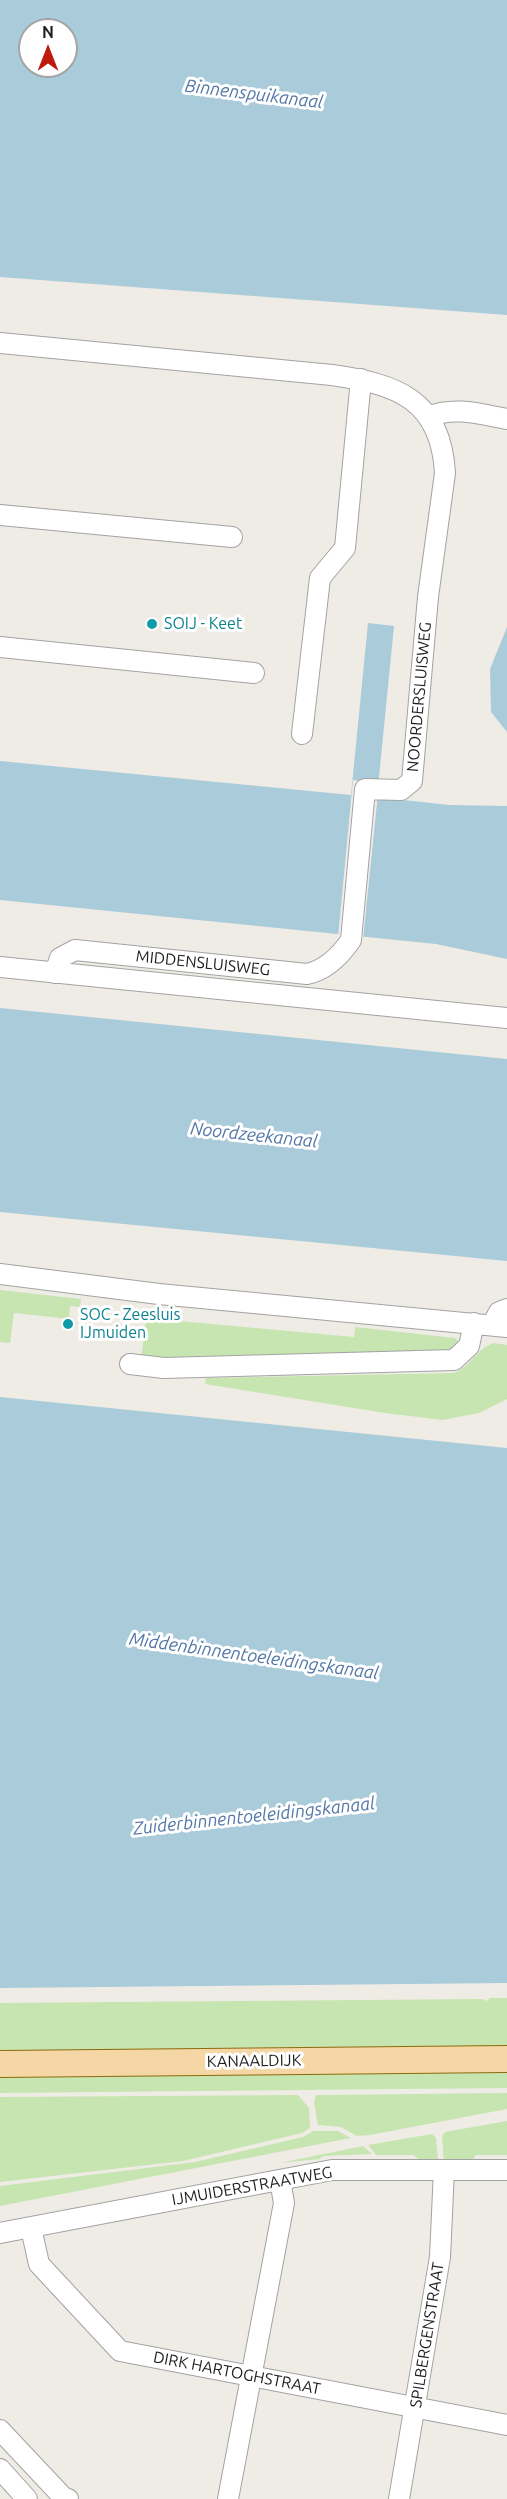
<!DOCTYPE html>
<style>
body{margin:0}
#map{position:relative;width:507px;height:2499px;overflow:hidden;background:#efece6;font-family:Ubuntu,sans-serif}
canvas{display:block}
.north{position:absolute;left:18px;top:18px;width:60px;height:60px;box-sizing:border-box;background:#fff;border:2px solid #a5a5a5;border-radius:50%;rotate:0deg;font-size:16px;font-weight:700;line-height:24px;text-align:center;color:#1f1f1f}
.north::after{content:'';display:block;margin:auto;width:21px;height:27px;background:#bd1b11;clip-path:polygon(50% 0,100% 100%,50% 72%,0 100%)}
</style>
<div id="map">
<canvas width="507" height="2499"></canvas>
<div class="north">N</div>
</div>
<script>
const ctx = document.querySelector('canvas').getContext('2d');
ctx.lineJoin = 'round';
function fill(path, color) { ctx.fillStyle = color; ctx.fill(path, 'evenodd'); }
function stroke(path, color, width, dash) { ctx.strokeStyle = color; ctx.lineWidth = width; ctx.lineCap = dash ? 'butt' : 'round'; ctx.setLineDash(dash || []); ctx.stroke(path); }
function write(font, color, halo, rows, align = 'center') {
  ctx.font = font + ' Ubuntu,sans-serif'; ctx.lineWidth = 6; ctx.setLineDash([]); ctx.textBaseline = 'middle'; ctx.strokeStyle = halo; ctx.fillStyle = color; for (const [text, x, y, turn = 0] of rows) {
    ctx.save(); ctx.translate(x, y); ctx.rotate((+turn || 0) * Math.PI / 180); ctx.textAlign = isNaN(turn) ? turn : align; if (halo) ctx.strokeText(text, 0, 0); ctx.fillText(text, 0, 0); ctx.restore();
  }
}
fill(new Path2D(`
 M 0,1290 L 81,1299 L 80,1307 L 70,1306 L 69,1319 L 14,1313 L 10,1343 L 0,1342 Z
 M 146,1318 L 354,1337 L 355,1327 L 455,1338 L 461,1344 L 458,1353 L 141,1360 Z
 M 494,1343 L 507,1345 L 507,1399 L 479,1413 L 443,1420 L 385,1413 L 205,1384 L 206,1378 L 454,1373 C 473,1365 476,1348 494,1343 Z
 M 489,1998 L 507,1998 L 507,2048 L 0,2056 L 0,2003 L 482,1999 L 488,2001 Z
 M 507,2069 L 507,2088 L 0,2093 L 0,2075 Z
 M 507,2093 L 507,2109 L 370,2135 L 357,2136 L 341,2127 L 318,2125 L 314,2103 L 316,2095 Z
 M 298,2095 L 309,2108 L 310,2128 L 302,2133 L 183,2161 L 0,2182 L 0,2097 Z
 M 507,2121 L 507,2155 L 476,2155 L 472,2160 L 444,2162 L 442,2136 L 445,2132 Z
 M 313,2131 L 338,2131 L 351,2138 L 0,2206 L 0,2186 L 195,2162 L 303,2137 Z
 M 432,2134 L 436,2138 L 438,2160 L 419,2159 L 413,2155 L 376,2155 L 368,2145 Z
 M 363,2146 L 372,2154 L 323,2156 L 319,2159 L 280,2163 Z`), '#c7e5b0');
fill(new Path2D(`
 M 0,0 L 507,0 L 507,315 L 0,277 ZM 30,30 L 66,30 L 66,66 L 30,66 Z
 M 368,623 L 394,626 L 377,797 L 449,805 L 507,806 L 507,959 L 436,944 L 0,900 L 0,761 L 351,795 Z
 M 507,627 L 507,732 L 491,712 L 490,669 Z
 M 0,1008 L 507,1059 L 507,1261 L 0,1212 Z
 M 0,1397 L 507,1448 L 507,1983 L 0,1988 Z`), '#aacbd9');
fill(new Path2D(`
 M 353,780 L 379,783 L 363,940 L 338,937 Z`), '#efece6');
const minor = new Path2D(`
 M 0,343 L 332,375 C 396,384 441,399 445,473 L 428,597 L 412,781 L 401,790 L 365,789 L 351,940 C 340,956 326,970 307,974 L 75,950 L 60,958 L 55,973
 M 428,417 C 454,406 480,414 507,419
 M 0,515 L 232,537
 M 0,647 L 254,673
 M 302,734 L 320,578 L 345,548 L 361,379
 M 0,967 L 507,1018
 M 0,1274 L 159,1294 L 507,1327
 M 492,1325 L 499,1312 L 507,1309
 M 130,1364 L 164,1368 L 454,1360 L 469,1346 L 474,1323
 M 31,2228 L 39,2264 L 120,2351 L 507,2425
 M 0,2233 L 332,2170 L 507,2170
 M 0,2430 L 64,2498 L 68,2499
 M 0,2469 L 27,2499
 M 228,2499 L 284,2203 L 280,2180
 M 399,2499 L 440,2257 L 444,2170`);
const major = new Path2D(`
 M 0,2064 L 507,2059`);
stroke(minor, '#a3a3a3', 22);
stroke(major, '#8d6a0c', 28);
stroke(minor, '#fff', 20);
stroke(major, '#f4d7a5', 26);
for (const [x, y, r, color] of [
 [152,624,6,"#0f9aa8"],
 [68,1324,6,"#0f9aa8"]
]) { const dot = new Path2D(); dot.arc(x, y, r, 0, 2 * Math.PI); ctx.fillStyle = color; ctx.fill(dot); stroke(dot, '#fff', 2); }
write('16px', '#0d838f', '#fff', [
 ["SOIJ - Keet",164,624],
 ["SOC - Zeesluis",80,1315],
 ["IJmuiden",80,1333]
], 'left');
write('16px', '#1f1f1f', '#fff', [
 ["NOORDERSLUISWEG",419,697,-85],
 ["MIDDENSLUISWEG",203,963,6],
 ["KANAALDIJK",254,2061,-1],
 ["IJMUIDERSTRAATWEG",252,2186,-10],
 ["SPILBERGENSTRAAT",427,2335,-81],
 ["DIRK HARTOGHSTRAAT",237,2373,11]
]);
write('italic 18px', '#5378a7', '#fff', [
 ["Binnenspuikanaal",254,94,7],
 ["Noordzeekanaal",254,1135,6],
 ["Middenbinnentoeleidingskanaal",254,1656,8],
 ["Zuiderbinnentoeleidingskanaal",254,1816,-6]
]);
</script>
